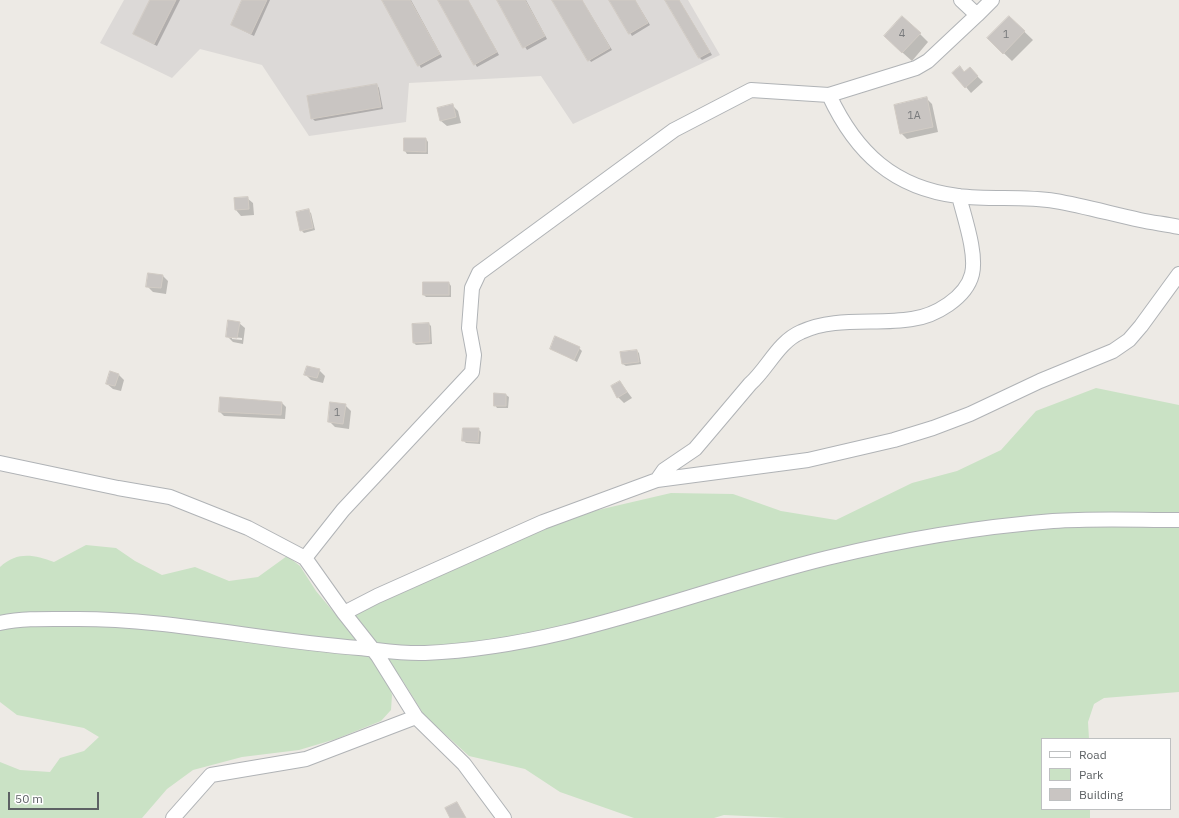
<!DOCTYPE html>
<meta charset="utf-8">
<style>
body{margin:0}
#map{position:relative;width:1179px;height:818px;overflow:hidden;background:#edeae5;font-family:"IBM Plex Sans",sans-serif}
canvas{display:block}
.legend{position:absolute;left:1041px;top:738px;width:130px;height:72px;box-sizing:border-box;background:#fff;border:1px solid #bec0c1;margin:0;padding:5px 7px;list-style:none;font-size:12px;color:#5d6164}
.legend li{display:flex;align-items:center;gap:8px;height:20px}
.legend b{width:20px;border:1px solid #bec0c1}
.scale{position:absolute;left:8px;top:792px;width:91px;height:18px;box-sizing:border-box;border:2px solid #5d6164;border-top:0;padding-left:5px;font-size:12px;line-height:14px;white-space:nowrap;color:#5d6164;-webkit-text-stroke:3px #fff;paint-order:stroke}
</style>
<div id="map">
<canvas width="1179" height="818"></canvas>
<ul class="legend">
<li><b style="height:5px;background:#fff"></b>Road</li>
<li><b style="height:11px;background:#cae2c5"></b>Park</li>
<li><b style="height:11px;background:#c9c5c2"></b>Building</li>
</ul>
<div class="scale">50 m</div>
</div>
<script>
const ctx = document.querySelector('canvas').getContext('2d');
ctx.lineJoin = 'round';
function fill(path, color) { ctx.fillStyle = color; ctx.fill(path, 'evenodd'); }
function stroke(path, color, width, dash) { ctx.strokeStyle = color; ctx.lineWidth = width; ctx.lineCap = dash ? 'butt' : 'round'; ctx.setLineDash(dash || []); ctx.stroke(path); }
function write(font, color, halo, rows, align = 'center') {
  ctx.font = font + ' "IBM Plex Sans",sans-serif'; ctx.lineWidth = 3; ctx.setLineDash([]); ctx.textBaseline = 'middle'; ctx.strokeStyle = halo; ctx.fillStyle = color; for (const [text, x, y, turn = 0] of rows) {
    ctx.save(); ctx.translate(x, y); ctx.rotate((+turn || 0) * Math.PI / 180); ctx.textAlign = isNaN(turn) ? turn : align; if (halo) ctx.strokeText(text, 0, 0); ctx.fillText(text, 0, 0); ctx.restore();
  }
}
fill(new Path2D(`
 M 124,0 L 688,0 L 720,55 L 573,124 L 541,76 L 409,83 L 406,122 L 309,136 L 262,65 L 200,49 L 172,78 L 100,43 Z`), '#dcd9d7');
fill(new Path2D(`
 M 1096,388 L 1179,405 L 1179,692 L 1104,698 L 1094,704 L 1088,722 L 1089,739 L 1042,739 L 1042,809 L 1090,809 L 1090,818 L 786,818 L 724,815 L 714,818 L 634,818 L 560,792 L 525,769 L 469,756 L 424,715 L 403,681 L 346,613 L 568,517 L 671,493 L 733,494 L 781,511 L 836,520 L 912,483 L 957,471 L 1001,450 L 1036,411 Z
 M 86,545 L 116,548 L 135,561 L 162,575 L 195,567 L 229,581 L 258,577 L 287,556 L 300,566 L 316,591 L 377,664 L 388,681 L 392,695 L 391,710 L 381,721 L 336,739 L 299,750 L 242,757 L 193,770 L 167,789 L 142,818 L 0,818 L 0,762 L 20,770 L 50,772 L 60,758 L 84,751 L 99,737 L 84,728 L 17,715 L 0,702 L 0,567 C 18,551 34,555 54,562 Z`), '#cae2c5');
fill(new Path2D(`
 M 151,0 L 180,0 L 157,46 L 134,34 Z
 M 243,0 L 270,0 L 254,36 L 232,25 Z
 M 383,0 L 411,0 L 442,57 L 421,68 Z
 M 439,0 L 468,0 L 499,55 L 477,67 Z
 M 498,0 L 526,0 L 547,39 L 527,50 Z
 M 554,0 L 582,0 L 612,50 L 591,62 Z
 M 610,0 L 635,0 L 650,25 L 632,36 Z
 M 666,0 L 679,0 L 712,55 L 702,60 L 700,58 Z
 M 1009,17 L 1033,40 L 1012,61 L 988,38 Z
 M 920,34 L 928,42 L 912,61 L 894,45 Z
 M 960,67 L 965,73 L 975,74 L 983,82 L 971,93 L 966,87 Z
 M 377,85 L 379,88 L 383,109 L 315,121 L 312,118 Z
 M 926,98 L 932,104 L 938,132 L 907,139 L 901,133 Z
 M 452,105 L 458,111 L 461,123 L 447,126 L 441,121 Z
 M 426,139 L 428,142 L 428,154 L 407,154 L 405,151 Z
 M 247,198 L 253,203 L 254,215 L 241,216 L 236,210 Z
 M 308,211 L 311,213 L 315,230 L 304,233 L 301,230 Z
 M 163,276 L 168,281 L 166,294 L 153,292 L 147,286 Z
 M 449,283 L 451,286 L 451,297 L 426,297 L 424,295 Z
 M 239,323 L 245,328 L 243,344 L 233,342 L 227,336 ZM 232,337 L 242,338 L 242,340 L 232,339 Z
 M 429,324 L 431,326 L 432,344 L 416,345 L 414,343 Z
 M 551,348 L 579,348 L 582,351 L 577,362 Z
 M 637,351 L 639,353 L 641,364 L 626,366 L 623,364 L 621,353 Z
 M 319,370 L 325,376 L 323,383 L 311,380 L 305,374 Z
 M 119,375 L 124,380 L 121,391 L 113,389 L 107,384 Z
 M 620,382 L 632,398 L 624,403 L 618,397 Z
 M 495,394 L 506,395 L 509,397 L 508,408 L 497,408 L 495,405 Z
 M 282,403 L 286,407 L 285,419 L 224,416 L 220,412 Z
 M 345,405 L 351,411 L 349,429 L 335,427 L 329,421 Z
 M 478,429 L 481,432 L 480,444 L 466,443 L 463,440 Z`), '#0003');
const building = new Path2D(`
 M 150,0 L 176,0 L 154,44 L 133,34 Z
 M 242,0 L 267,0 L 251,34 L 231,25 Z
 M 382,0 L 410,0 L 440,54 L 418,66 Z
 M 438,0 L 468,0 L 497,52 L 474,65 Z
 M 497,0 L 525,0 L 545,36 L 523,48 Z
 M 552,0 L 582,0 L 610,48 L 588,61 Z
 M 609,0 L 635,0 L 648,23 L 629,34 Z
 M 665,0 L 679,0 L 710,52 L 699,58 Z
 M 902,16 L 921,33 L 902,53 L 884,36 Z
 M 1009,16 L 1025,31 L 1003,54 L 987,38 Z
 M 960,66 L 964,72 L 970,67 L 978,76 L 965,88 L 952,73 Z
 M 377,84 L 381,107 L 311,119 L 307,96 Z
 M 927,97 L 933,127 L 900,134 L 894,105 Z
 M 453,104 L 456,117 L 440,121 L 437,108 Z
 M 404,138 L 426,138 L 426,152 L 404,151 Z
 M 248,197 L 249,209 L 235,210 L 234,198 Z
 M 309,209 L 313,228 L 300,231 L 296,212 Z
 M 148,273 L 163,275 L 161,288 L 146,287 Z
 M 423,282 L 449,282 L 449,295 L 423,295 Z
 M 228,320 L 240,322 L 237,338 L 226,337 Z
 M 429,323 L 430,342 L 413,343 L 412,324 Z
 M 555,336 L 580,347 L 574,360 L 550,349 Z
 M 637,350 L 639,362 L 622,364 L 620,352 Z
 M 307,366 L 320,369 L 317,378 L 304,375 Z
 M 110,371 L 119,374 L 115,386 L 106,384 Z
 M 620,381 L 627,392 L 617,398 L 611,386 Z
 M 494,393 L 506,394 L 506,406 L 494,406 Z
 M 220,397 L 282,402 L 281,415 L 219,412 Z
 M 330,402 L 346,404 L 343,424 L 328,422 Z
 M 463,428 L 479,428 L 478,442 L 462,441 Z
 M 457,802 L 466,818 L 450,818 L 445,808 Z`);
fill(building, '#c9c5c2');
stroke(building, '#d1cbc4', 1);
const minor = new Path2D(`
 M 961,0 L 977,15 L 992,0
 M 829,95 C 856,153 894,188 958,196 C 990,200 1023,196 1055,201 C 1084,206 1112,214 1140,220 C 1153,223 1166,224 1179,227
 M 0,463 L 118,488 L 170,497 L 248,528 L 305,558
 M 657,480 L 664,470 L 695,449 L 750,384 C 768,368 778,342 801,332 C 835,316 876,325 912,319 C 935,316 966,298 972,274 C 977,253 964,217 959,196
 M 344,613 L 377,596 L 543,522 L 657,480 L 808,460 L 894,440 L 933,428 L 970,414 L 1040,381 L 1113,351 L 1129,340 L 1141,326 L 1179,274
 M 0,623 C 23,618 48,619 72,619 C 168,618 263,641 359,648 C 380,650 403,654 425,653 C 566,647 692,591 827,558 C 901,540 977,527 1053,521 C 1094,518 1137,520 1179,520
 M 173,818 L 211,775 L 306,759 L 416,717
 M 504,818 L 464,764 L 416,717 L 378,656 L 344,613 L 305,558 L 343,510 L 472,372 L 474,355 L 469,328 L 472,288 L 479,273 L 674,130 L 751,90 L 829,95 L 916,68 L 928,61 L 977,15`);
stroke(minor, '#b0b3b6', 16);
stroke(minor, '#fff', 14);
write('11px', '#787a7c', null, [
 ["4",902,34],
 ["1",1006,35],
 ["1А",914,116],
 ["1",337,413]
]);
</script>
